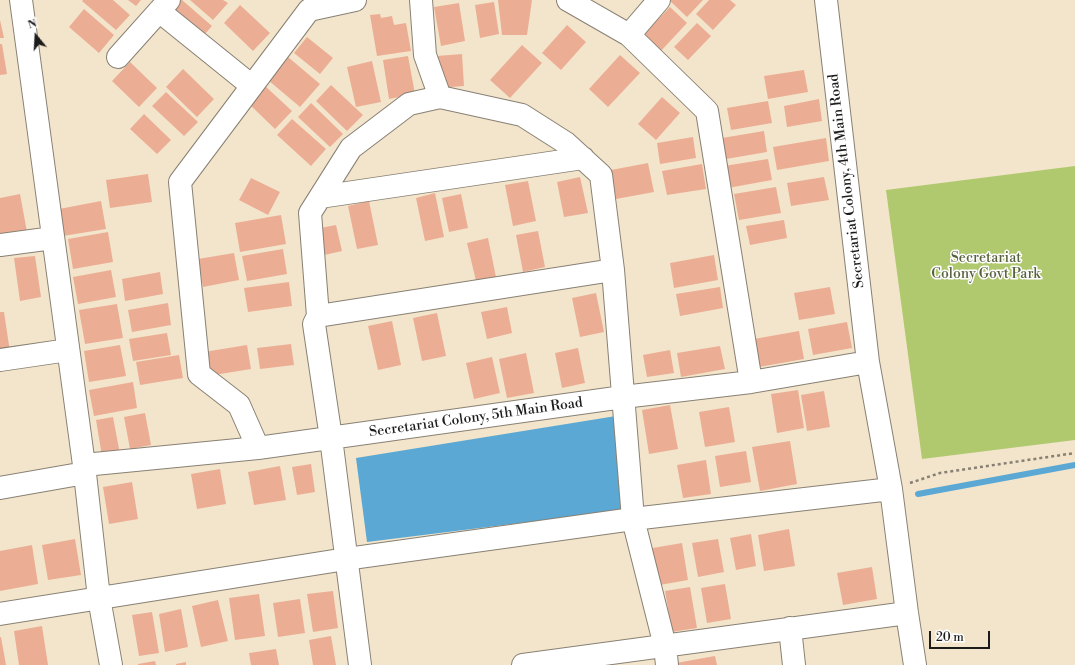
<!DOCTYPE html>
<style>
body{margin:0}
#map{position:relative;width:1075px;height:665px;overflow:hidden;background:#f3e5cb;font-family:"Libre Bodoni",serif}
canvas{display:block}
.north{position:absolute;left:16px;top:16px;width:40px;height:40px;-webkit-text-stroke:3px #fff;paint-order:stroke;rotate:342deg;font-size:11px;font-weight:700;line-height:16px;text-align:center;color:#1c1c1c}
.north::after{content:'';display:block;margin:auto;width:14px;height:18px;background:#1c1c1c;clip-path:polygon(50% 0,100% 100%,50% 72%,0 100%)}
.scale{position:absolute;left:929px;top:631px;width:61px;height:18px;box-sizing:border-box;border:2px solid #1c1c1c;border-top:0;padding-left:5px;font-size:12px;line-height:14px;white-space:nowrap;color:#1c1c1c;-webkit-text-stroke:3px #fff;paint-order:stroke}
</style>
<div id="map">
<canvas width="1075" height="665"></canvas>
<div class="north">N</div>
<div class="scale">20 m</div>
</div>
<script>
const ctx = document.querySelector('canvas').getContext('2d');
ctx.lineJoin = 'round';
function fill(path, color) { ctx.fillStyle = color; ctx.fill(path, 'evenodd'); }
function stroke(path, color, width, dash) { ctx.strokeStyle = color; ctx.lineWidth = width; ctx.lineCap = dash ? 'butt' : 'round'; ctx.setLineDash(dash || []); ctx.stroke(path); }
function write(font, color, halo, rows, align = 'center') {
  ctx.font = font + ' "Libre Bodoni",serif'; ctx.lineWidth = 3; ctx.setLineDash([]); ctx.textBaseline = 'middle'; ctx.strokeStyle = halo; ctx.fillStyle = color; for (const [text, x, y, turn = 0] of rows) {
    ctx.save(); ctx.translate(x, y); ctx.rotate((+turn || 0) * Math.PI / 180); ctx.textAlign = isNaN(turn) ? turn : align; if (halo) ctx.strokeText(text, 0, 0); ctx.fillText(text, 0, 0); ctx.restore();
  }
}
fill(new Path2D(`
 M 1075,166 L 1075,440 L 922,459 L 886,190 Z`), '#b0c96f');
fill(new Path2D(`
 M 616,416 L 625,510 L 367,542 L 356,458 Z`), '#5aa8d3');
stroke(new Path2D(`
 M 918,494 L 1075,465`), '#5aa8d3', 6);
fill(new Path2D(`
 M 83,0 L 113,0 L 130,15 L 116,30 L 82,1 Z
 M 128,0 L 141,0 L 136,6 Z
 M 171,0 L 182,0 L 212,26 L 198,42 L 161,11 Z
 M 190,0 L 223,0 L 228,3 L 213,20 Z
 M 498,0 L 532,0 L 527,35 L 502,35 Z
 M 669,0 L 703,0 L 687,17 Z
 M 709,0 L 730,0 L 736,5 L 713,30 L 696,14 Z
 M 494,2 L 499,34 L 480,38 L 475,5 Z
 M 459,3 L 465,41 L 441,46 L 434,7 Z
 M 240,5 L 270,33 L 253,51 L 224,23 Z
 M 670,7 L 687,23 L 660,52 L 643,35 Z
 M 84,9 L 114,35 L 99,53 L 69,27 Z
 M 380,14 L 381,18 L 392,16 L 394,25 L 406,23 L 411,51 L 377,56 L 370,15 Z
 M 0,20 L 4,38 L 0,38 Z
 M 697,23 L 711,36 L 688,60 L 674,47 Z
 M 567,25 L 586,42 L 561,70 L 542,53 Z
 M 307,37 L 333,58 L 320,74 L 294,53 Z
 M 0,44 L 2,44 L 7,74 L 0,75 Z
 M 522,45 L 542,63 L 510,98 L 490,80 Z
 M 462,54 L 464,86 L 440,88 L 437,56 Z
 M 620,55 L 640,73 L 608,107 L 589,89 Z
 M 408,56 L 415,94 L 389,99 L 383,60 Z
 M 288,57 L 320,84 L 300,107 L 268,80 Z
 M 372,61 L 381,102 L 356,107 L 347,67 Z
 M 130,62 L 157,88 L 139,107 L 112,81 Z
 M 183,69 L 214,99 L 197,117 L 166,87 Z
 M 804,70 L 808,92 L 768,99 L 764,76 Z
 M 264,85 L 292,111 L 275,129 L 247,102 Z
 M 331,85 L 363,115 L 347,131 L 316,101 Z
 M 166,92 L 198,122 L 184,136 L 152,106 Z
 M 662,97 L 680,113 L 656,140 L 638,124 Z
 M 819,99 L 822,121 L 787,127 L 784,106 Z
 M 768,101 L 772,123 L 731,130 L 727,108 Z
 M 311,103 L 343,134 L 330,147 L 298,117 Z
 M 144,114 L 171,140 L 157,154 L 130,129 Z
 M 292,119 L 326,149 L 311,166 L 277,135 Z
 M 764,131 L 767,152 L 726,159 L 722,138 Z
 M 693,137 L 696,158 L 660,164 L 657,143 Z
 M 826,138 L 829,161 L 777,170 L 773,147 Z
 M 768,159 L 772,180 L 728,188 L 724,166 Z
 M 648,163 L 654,192 L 616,199 L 611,170 Z
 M 702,164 L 706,189 L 667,195 L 662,171 Z
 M 148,174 L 152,202 L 110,208 L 106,180 Z
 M 580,177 L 588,213 L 564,217 L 557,182 Z
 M 824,177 L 829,200 L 791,206 L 787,183 Z
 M 251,178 L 280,192 L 268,215 L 239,200 Z
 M 528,181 L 536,221 L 513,226 L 505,185 Z
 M 776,187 L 781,213 L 739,220 L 734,194 Z
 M 435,193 L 444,237 L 425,241 L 416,198 Z
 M 20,194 L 27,232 L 0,237 L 0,198 Z
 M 461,194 L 468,228 L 449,232 L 442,198 Z
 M 101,201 L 106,229 L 63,236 L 59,209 Z
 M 369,201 L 378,245 L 357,249 L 348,206 Z
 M 281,215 L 286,244 L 240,252 L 235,223 Z
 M 784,220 L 787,238 L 750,245 L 746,226 Z
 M 336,225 L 342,251 L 320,256 L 315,229 Z
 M 538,231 L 545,267 L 523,272 L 516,235 Z
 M 108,232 L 113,262 L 73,269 L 68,239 Z
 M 488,238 L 496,277 L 476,281 L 467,243 Z
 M 283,249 L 287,274 L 247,281 L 242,256 Z
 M 234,253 L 239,280 L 203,287 L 198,259 Z
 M 714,255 L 718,280 L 674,288 L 670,263 Z
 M 35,256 L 41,297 L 20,301 L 14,258 Z
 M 111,270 L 116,297 L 78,304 L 73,277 Z
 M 160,272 L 163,294 L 125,301 L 122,279 Z
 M 289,282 L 292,306 L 248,312 L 244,288 Z
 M 720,287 L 723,308 L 680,316 L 676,294 Z
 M 830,287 L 835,314 L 799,320 L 794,293 Z
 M 596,293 L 604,332 L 580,337 L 572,298 Z
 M 168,303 L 171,325 L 132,332 L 128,310 Z
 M 117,304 L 123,338 L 85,344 L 79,310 Z
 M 507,307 L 512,333 L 487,339 L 481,312 Z
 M 0,312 L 4,312 L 10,352 L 0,353 Z
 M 437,313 L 446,356 L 422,361 L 413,318 Z
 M 392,321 L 401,365 L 378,370 L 368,326 Z
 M 847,322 L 852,348 L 813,355 L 808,329 Z
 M 799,331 L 804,359 L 759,367 L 754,339 Z
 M 167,333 L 171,355 L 133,361 L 129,339 Z
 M 291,344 L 294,365 L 260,369 L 257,348 Z
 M 120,345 L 126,376 L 89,382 L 84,351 Z
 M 247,345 L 251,369 L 208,376 L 204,352 Z
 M 720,346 L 725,369 L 681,377 L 677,353 Z
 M 578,348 L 585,383 L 562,388 L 555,353 Z
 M 670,350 L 674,373 L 647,377 L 643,355 Z
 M 526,353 L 534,393 L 507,398 L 499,359 Z
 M 179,355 L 183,378 L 140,385 L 136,362 Z
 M 492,357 L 500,393 L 474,399 L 466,363 Z
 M 133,382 L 137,408 L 94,416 L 89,390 Z
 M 798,390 L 804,428 L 777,433 L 771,394 Z
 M 824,391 L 830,427 L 807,431 L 801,395 Z
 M 670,405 L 678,449 L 649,454 L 642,410 Z
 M 729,407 L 735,442 L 705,447 L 699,412 Z
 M 145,413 L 151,445 L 130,449 L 124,417 Z
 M 113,417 L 120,454 L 102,456 L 96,420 Z
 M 790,441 L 797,484 L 760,491 L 752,447 Z
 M 746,451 L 751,482 L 720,487 L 715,456 Z
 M 706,460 L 711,494 L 683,498 L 677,465 Z
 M 311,464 L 315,492 L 297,495 L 292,467 Z
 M 280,466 L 286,500 L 254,505 L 248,472 Z
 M 220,469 L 226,504 L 197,509 L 191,474 Z
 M 132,482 L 138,519 L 109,524 L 103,487 Z
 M 789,529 L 795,566 L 764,571 L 758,535 Z
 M 751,534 L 756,566 L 736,570 L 730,538 Z
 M 75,539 L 81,575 L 48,580 L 42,545 Z
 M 718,539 L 724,572 L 698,577 L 692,543 Z
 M 682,543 L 688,580 L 654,586 L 647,549 Z
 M 32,545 L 38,584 L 0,591 L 0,551 Z
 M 872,567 L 877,599 L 843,605 L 837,573 Z
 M 725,584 L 731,619 L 707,623 L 701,588 Z
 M 690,587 L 697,628 L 672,632 L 665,591 Z
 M 333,591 L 338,628 L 313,632 L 307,594 Z
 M 259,594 L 265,636 L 235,640 L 229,598 Z
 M 300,599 L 305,633 L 278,637 L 273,603 Z
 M 218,600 L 228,641 L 201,647 L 192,606 Z
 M 181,609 L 188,647 L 165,652 L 159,614 Z
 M 152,612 L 159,653 L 139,656 L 132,615 Z
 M 42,626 L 48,665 L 19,665 L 14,631 Z
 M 331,636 L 336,665 L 313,665 L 309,640 Z
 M 0,637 L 1,637 L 6,665 L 0,665 Z
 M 276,649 L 279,665 L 251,665 L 249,653 Z
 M 715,656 L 717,665 L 677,665 L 676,663 Z
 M 155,661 L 156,665 L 138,665 L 138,664 Z
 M 186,662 L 186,665 L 176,665 L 176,664 Z`), '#ebae94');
const minor = new Path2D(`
 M 21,0 L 84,465 L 99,598 L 111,665
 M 421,0 L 425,55 L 440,97
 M 568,0 L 629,35 L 707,111 L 751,382
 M 826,0 L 868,362 L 891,489 L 907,613 L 915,665
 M 159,11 L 252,86
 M 629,35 L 659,0
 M 118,57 L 169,0
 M 320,197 L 583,158
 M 0,245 L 53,238
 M 318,316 L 613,270
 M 0,360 L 68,350
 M 258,448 L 239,405 L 199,374 L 180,182 L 309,10 L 355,0
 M 84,465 L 258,448 L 623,397 L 751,382 L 868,362
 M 0,488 L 85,473
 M 0,614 L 346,559 L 633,519 L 891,489
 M 790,628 L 794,665
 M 360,665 L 331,438 L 314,324 L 318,316 L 310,213 L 351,148 L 409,104 L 440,97 L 522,115 L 566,143 L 601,175 L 613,270 L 633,519 L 665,646 L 667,665
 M 523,665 L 907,613`);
stroke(minor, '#888074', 24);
stroke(new Path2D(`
 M 910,483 L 940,473 L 1075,453`), '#888074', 2.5, [3, 3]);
stroke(minor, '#fff', 22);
write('14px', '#1c1c1c', '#fff', [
 ["Secretariat Colony, 4th Main Road",847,181,-97],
 ["Secretariat Colony, 5th Main Road",476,418,-8]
]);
write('14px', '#57613d', '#fff', [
 ["Secretariat",986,259],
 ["Colony Govt Park",986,275]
]);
</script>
